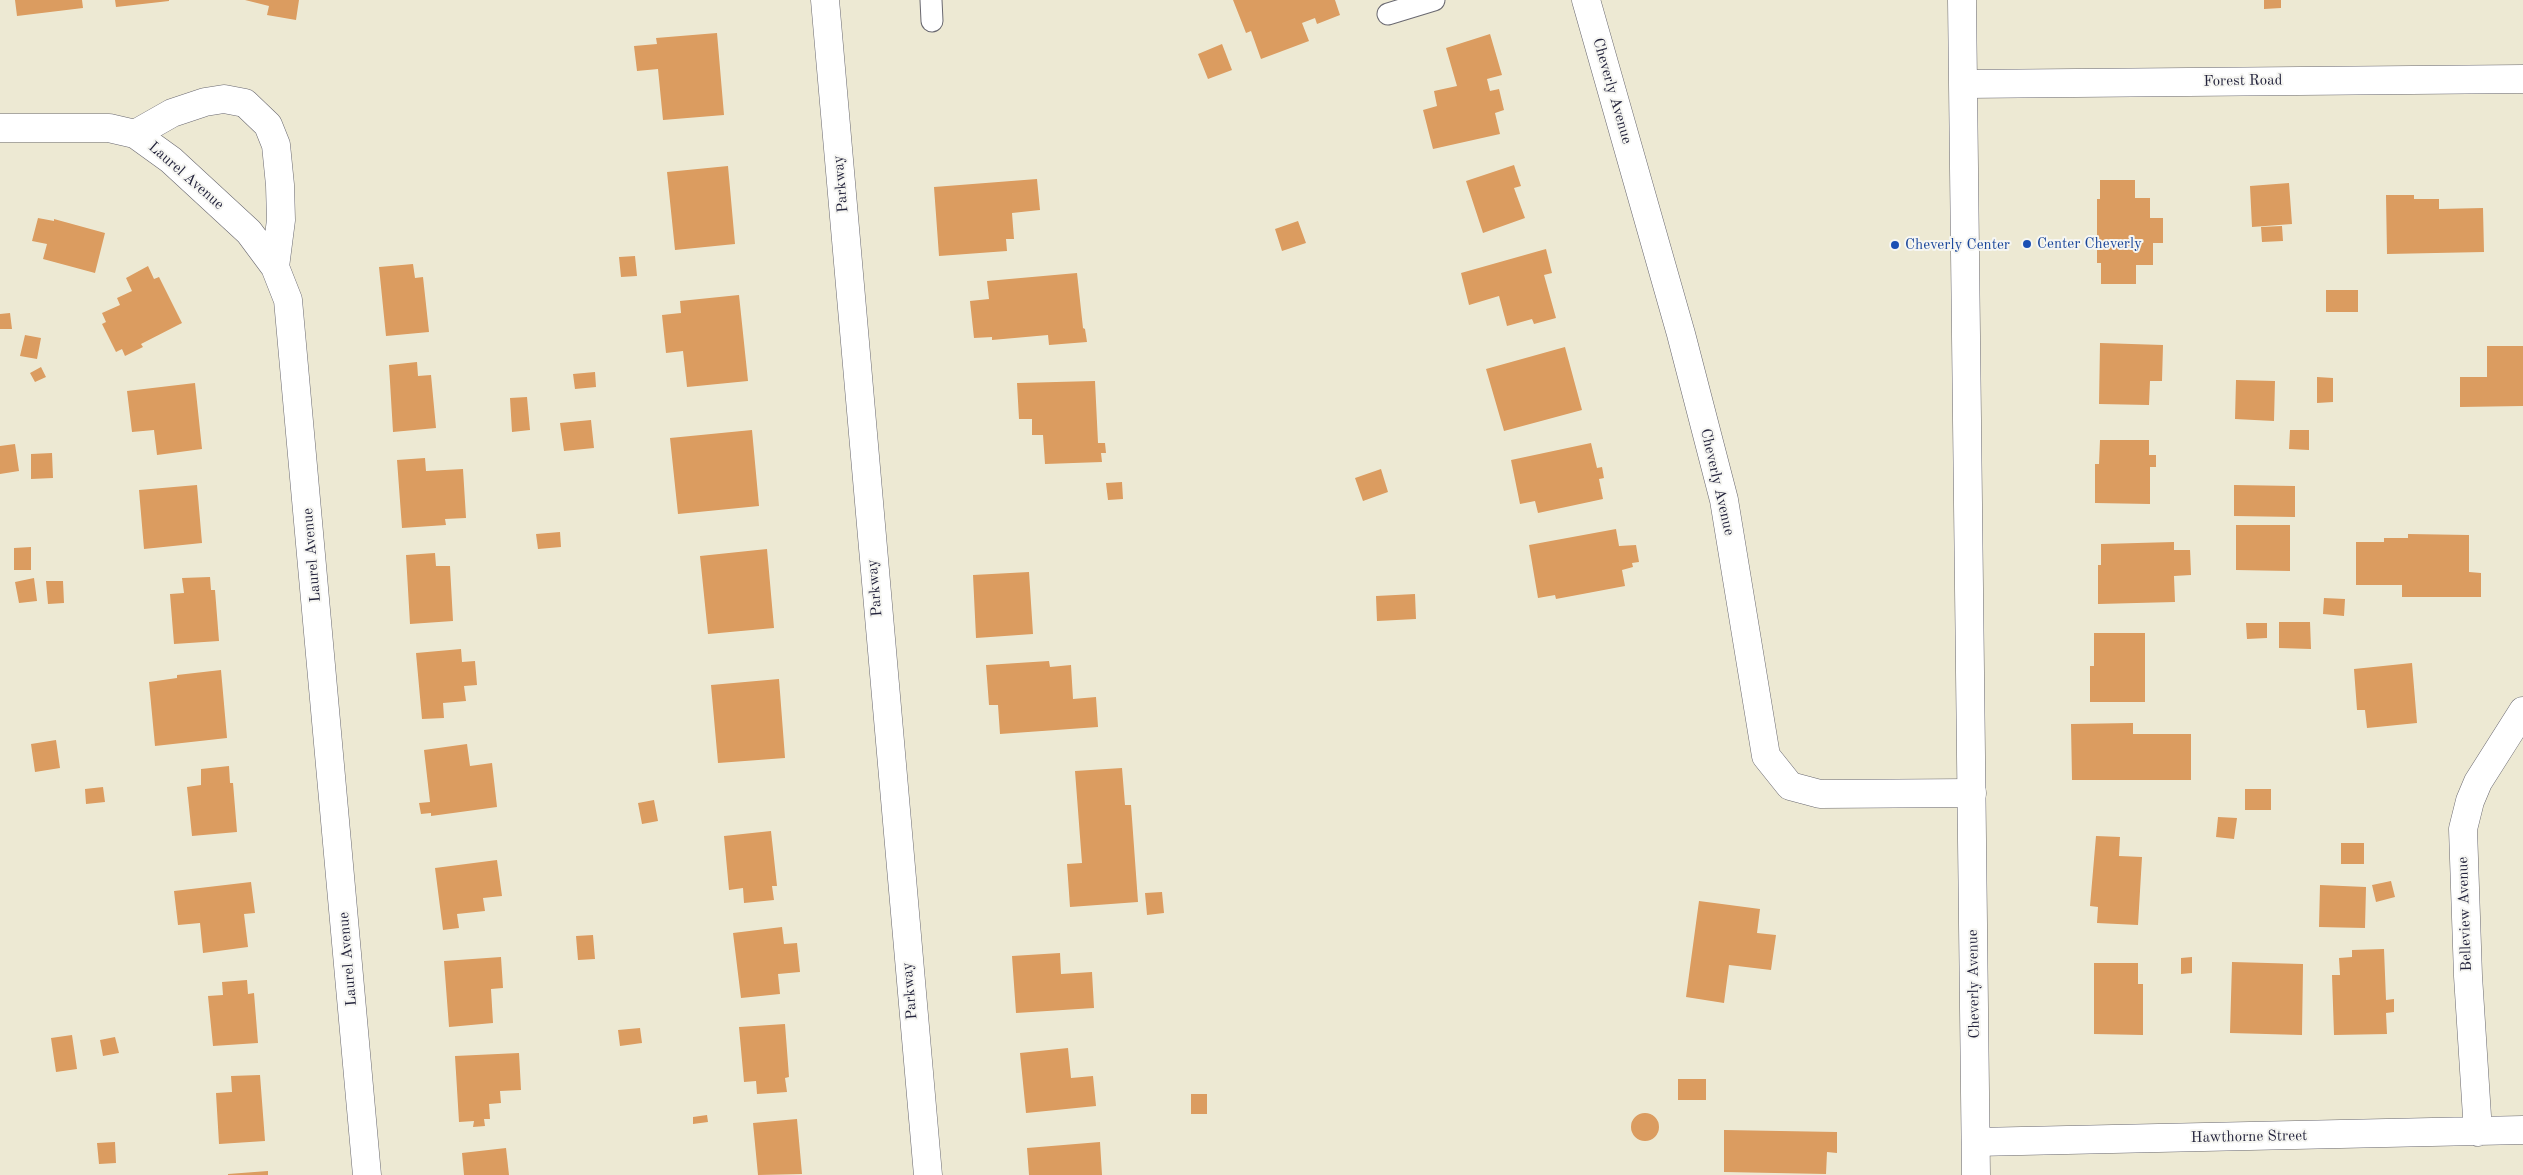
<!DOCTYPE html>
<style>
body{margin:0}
canvas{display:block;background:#ede9d3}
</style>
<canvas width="2523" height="1175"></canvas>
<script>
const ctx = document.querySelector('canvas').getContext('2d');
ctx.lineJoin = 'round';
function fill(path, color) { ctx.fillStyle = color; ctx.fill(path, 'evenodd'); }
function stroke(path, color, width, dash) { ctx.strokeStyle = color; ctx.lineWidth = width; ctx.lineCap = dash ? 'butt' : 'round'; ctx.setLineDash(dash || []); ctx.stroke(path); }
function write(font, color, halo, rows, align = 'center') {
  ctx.font = font + ' "Old Standard TT",serif'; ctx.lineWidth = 4; ctx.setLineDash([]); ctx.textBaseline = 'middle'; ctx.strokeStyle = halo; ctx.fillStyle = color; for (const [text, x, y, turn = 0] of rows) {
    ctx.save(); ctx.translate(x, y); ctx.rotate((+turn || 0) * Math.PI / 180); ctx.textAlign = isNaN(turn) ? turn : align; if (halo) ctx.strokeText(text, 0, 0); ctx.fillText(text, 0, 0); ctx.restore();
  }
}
fill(new Path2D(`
 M 15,0 L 82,0 L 83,8 L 17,16 Z
 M 115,0 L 169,0 L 169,1 L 116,7 Z
 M 245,0 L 299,0 L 296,20 L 267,15 L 269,6 Z
 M 1233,0 L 1335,0 L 1340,15 L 1317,24 L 1315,18 L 1302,23 L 1309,41 L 1261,59 L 1251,31 L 1246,33 Z
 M 2264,0 L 2281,0 L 2281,8 L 2264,9 Z
 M 717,33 L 724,115 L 663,120 L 658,69 L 637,71 L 634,46 L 657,44 L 656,38 Z
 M 1490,34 L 1502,75 L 1487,79 L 1490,91 L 1499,89 L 1504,110 L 1495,113 L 1500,134 L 1433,149 L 1423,110 L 1437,106 L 1434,91 L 1457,86 L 1446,48 Z
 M 1222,44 L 1232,70 L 1208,79 L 1198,54 Z
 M 1514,165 L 1521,186 L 1514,188 L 1525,218 L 1483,233 L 1466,181 Z
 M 728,166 L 735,244 L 675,250 L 667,172 Z
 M 1037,179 L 1040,210 L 1012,213 L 1014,239 L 1006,239 L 1007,251 L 939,256 L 934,187 Z
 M 2100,180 L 2135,180 L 2135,198 L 2150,198 L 2150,218 L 2163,218 L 2163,243 L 2153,243 L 2153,265 L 2136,265 L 2136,284 L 2101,284 L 2101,263 L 2097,263 L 2097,199 L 2100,199 Z
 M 2289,183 L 2292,224 L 2252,227 L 2250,186 Z
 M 2386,195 L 2414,195 L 2414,199 L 2439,199 L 2439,209 L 2483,208 L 2484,252 L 2387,254 Z
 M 38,218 L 54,221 L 54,219 L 105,233 L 95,273 L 43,259 L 47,244 L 32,241 Z
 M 1298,221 L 1306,243 L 1282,251 L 1275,229 Z
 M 2282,226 L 2283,241 L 2262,242 L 2261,227 Z
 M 1546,249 L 1552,273 L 1544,275 L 1556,318 L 1534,324 L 1532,319 L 1507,326 L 1499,296 L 1469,305 L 1461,273 Z
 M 635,256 L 637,276 L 621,277 L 619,257 Z
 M 413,264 L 415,278 L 423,277 L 429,332 L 386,336 L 379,267 Z
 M 148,266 L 154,279 L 159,277 L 182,323 L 141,344 L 143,347 L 125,356 L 122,349 L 116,352 L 102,324 L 106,322 L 102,313 L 120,305 L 117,298 L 132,291 L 126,278 Z
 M 1077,273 L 1083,328 L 1085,329 L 1087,342 L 1049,345 L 1048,335 L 992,340 L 992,337 L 974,338 L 970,301 L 989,299 L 987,281 Z
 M 2326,290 L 2358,290 L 2358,312 L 2326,312 Z
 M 739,295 L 748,381 L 687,387 L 683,351 L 666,353 L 662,315 L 681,313 L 680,301 Z
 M 10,313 L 12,329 L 0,329 L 0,314 Z
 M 25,335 L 41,338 L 37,359 L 20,356 Z
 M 2100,343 L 2163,345 L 2162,381 L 2150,381 L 2149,405 L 2099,404 Z
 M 2487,346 L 2523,346 L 2523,406 L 2460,407 L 2460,377 L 2487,377 Z
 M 1565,347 L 1582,410 L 1504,431 L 1486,369 Z
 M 417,362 L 418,376 L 431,375 L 436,428 L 393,432 L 389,365 Z
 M 41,367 L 46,377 L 35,382 L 30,373 Z
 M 595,372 L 596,387 L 575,389 L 573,374 Z
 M 2317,377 L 2333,378 L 2333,402 L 2317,403 Z
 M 2236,380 L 2275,381 L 2274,421 L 2235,419 Z
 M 1095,381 L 1098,443 L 1105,443 L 1106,453 L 1101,453 L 1102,462 L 1045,464 L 1043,435 L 1032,435 L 1032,419 L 1019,419 L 1017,383 Z
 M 195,383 L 202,449 L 157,455 L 154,430 L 132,432 L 127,391 Z
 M 527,397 L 530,430 L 512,432 L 510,398 Z
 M 591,420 L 594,448 L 564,451 L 560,423 Z
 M 752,430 L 759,506 L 678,514 L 670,438 Z
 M 2290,430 L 2309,430 L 2309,450 L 2289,449 Z
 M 2100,440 L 2149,440 L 2149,455 L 2156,455 L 2156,467 L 2150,467 L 2150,504 L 2095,503 L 2095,464 L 2099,464 Z
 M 1591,443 L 1597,468 L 1602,467 L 1604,478 L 1599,479 L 1603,499 L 1538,513 L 1535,501 L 1520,504 L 1511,460 Z
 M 15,444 L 19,471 L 0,474 L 0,446 Z
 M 52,453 L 53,478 L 31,479 L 31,454 Z
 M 425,458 L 426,471 L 463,469 L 466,518 L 445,519 L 446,525 L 402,528 L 397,460 Z
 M 1381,469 L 1388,492 L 1363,501 L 1355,478 Z
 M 1122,482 L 1123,499 L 1108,500 L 1106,483 Z
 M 197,485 L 202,543 L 144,549 L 139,490 Z
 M 2234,485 L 2295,486 L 2295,517 L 2234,516 Z
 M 2236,525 L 2290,525 L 2290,571 L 2236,570 Z
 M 1616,529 L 1619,546 L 1636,545 L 1639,562 L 1632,563 L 1633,567 L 1622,570 L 1625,586 L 1556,599 L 1555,595 L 1538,598 L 1529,545 Z
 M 560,532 L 561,547 L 538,549 L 536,534 Z
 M 2408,534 L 2469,535 L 2469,572 L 2481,573 L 2481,597 L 2402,597 L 2402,585 L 2356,585 L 2356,542 L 2384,542 L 2384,538 L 2408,538 Z
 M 2174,542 L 2174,550 L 2190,550 L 2191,575 L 2174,576 L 2175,602 L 2098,604 L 2098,565 L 2101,565 L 2101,544 Z
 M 31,547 L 31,570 L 14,570 L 14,548 Z
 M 767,549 L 774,628 L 708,634 L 700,556 Z
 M 435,553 L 436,566 L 450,566 L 453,621 L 410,624 L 406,555 Z
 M 1029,572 L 1033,634 L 976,638 L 973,575 Z
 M 210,577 L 211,590 L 215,590 L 219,641 L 174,644 L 170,594 L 184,593 L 182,578 Z
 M 34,578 L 37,601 L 19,603 L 15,582 Z
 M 46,581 L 63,581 L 64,603 L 48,604 Z
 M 1415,594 L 1416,619 L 1377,621 L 1376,596 Z
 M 2324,598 L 2345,599 L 2344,616 L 2323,614 Z
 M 2279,622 L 2310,622 L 2311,649 L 2279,648 Z
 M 2246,623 L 2267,623 L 2267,638 L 2247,639 Z
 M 2094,633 L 2145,633 L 2145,702 L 2090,702 L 2090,666 L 2094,666 Z
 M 461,649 L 462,662 L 475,661 L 477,685 L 464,686 L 466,701 L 443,703 L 444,718 L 422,719 L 416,653 Z
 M 1049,661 L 1050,667 L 1071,665 L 1073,699 L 1096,697 L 1098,727 L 1000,734 L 998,705 L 989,705 L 986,665 Z
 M 2412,663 L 2417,723 L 2367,728 L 2365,710 L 2357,710 L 2354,669 Z
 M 221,670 L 227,738 L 155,746 L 149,682 L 177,678 L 177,675 Z
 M 779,679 L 785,758 L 718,763 L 711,685 Z
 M 2133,723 L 2133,734 L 2191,734 L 2191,780 L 2072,780 L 2071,724 Z
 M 56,740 L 60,768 L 35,772 L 31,744 Z
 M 467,744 L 470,766 L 492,763 L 497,807 L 431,816 L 431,813 L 421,814 L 419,803 L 430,802 L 424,750 Z
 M 229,766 L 230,783 L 233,783 L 237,832 L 192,836 L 187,787 L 201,785 L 201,769 Z
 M 1122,768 L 1125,805 L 1131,805 L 1138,902 L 1070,907 L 1067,864 L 1082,863 L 1075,771 Z
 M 103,787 L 105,802 L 86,804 L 85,789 Z
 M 2245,789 L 2271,789 L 2271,810 L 2245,810 Z
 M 654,800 L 658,821 L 642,824 L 638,803 Z
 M 2218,817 L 2237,818 L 2234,839 L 2216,837 Z
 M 771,831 L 777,886 L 772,886 L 774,900 L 744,903 L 743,888 L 729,890 L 724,836 Z
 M 2096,836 L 2120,837 L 2119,856 L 2142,857 L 2138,925 L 2097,923 L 2098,907 L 2090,906 Z
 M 2341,843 L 2364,843 L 2364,864 L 2341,864 Z
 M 497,860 L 502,896 L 483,898 L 485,911 L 457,914 L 459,928 L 443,930 L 435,868 Z
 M 2391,881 L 2395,897 L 2376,902 L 2372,885 Z
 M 251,882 L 255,913 L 244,914 L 248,947 L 203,953 L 200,923 L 178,925 L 174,891 Z
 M 2320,885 L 2366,887 L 2365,928 L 2319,927 Z
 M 1162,892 L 1164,913 L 1147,915 L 1145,893 Z
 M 1699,901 L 1760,909 L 1757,933 L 1776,935 L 1771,970 L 1729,965 L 1724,1003 L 1686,997 Z
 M 782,927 L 784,944 L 797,943 L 800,972 L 778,974 L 780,994 L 741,998 L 733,933 Z
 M 593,935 L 595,959 L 578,960 L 576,936 Z
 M 2384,949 L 2386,1000 L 2394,999 L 2394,1012 L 2386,1013 L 2387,1034 L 2334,1035 L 2332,975 L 2340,975 L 2339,958 L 2352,957 L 2352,950 Z
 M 1060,953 L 1061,974 L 1092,972 L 1094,1008 L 1016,1013 L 1012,956 Z
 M 501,957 L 503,988 L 491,989 L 493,1023 L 449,1027 L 444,961 Z
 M 2192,957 L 2192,973 L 2181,974 L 2181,958 Z
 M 2232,962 L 2303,964 L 2302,1035 L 2230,1033 Z
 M 2094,963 L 2138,963 L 2138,984 L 2143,984 L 2143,1035 L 2094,1034 Z
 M 247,980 L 248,994 L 254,993 L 258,1043 L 213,1046 L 208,996 L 223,995 L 222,982 Z
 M 785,1024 L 789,1077 L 785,1078 L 787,1092 L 757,1094 L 756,1081 L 744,1082 L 739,1027 Z
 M 640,1028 L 642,1043 L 620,1046 L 618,1030 Z
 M 72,1035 L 77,1069 L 56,1072 L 51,1038 Z
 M 115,1037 L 119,1053 L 103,1056 L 100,1040 Z
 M 1068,1048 L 1071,1078 L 1093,1076 L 1096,1106 L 1026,1113 L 1020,1053 Z
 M 519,1053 L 521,1090 L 500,1091 L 501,1103 L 489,1104 L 490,1119 L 484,1119 L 485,1126 L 473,1127 L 474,1121 L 459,1122 L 455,1056 Z
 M 260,1075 L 265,1141 L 219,1144 L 216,1093 L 232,1092 L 231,1076 Z
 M 1678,1079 L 1706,1079 L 1706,1100 L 1678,1100 Z
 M 1191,1094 L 1207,1094 L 1207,1114 L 1191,1114 Z
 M1631 1127a14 14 0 1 1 28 0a14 14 0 1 1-28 0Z
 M 707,1115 L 708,1122 L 693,1124 L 693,1117 Z
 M 797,1119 L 802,1174 L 758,1175 L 753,1123 Z
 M 1724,1130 L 1837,1132 L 1837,1153 L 1827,1152 L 1826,1174 L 1724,1172 Z
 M 115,1142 L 116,1163 L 99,1164 L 97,1143 Z
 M 1100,1142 L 1102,1175 L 1029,1175 L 1027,1148 Z
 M 506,1148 L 509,1175 L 464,1175 L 462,1153 Z
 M 268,1171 L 268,1175 L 228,1175 L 228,1174 Z`), '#db9c60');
const service = new Path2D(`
 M 931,0 L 932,21
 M 1388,14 L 1434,0`);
const minor = new Path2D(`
 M 825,0 L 928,1175
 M 1586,0 L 1681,334 L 1724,500 L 1766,756 L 1790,786 L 1820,794 L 1972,793
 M 1964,84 L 2523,79
 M 0,128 L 109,128 L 135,134 L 171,160 L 249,232 L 275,267 L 288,300 L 367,1175
 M 135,134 L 172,113 L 205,102 L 224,99 L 245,103 L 268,125 L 276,145 L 280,185 L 281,220 L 275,267
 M 2478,1132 L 2468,976 L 2463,829 L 2470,801 L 2478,782 L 2523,711
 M 1976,1142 L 2523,1130`);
const tertiary = new Path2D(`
 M 1962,0 L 1976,1175`);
stroke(service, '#696870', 23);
stroke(minor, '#696870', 29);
stroke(tertiary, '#696870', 29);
stroke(service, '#fff', 21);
stroke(minor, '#fff', 28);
stroke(tertiary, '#fff', 28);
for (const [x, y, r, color] of [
 [2027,244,5,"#1a4fb4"],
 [1895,245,5,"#1a4fb4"]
]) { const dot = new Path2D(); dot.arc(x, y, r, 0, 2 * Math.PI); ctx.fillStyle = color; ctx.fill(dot); stroke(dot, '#f6f6f2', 2); }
write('15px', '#22223b', '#f6f6f2', [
 ["Forest Road",2243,81,-1],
 ["Cheverly Avenue",1612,91,74],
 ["Laurel Avenue",186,176,41],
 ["Parkway",841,184,-95],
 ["Cheverly Avenue",1717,482,77],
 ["Laurel Avenue",312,555,-95],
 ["Parkway",875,588,-95],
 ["Belleview Avenue",2465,914,-92],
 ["Laurel Avenue",348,959,-95],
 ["Cheverly Avenue",1974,984,-91],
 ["Parkway",910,991,-95],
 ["Hawthorne Street",2249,1137,-1]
]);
write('15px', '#164399', '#f6f6f2', [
 ["Center Cheverly",2037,244],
 ["Cheverly Center",1905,245]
], 'left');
</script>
